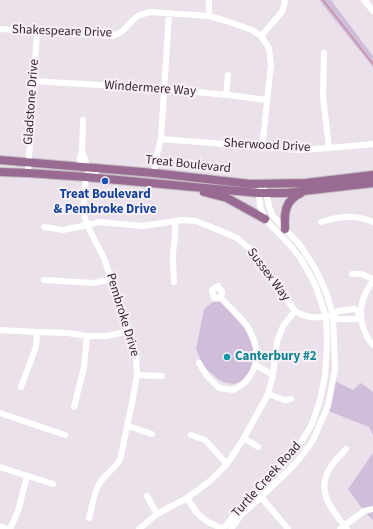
<!DOCTYPE html>
<style>
body{margin:0}
canvas{display:block;background:#eae1ea}
</style>
<canvas width="373" height="529"></canvas>
<script>
const ctx = document.querySelector('canvas').getContext('2d');
ctx.lineJoin = 'round';
function fill(path, color) { ctx.fillStyle = color; ctx.fill(path, 'evenodd'); }
function stroke(path, color, width, dash) { ctx.strokeStyle = color; ctx.lineWidth = width; ctx.lineCap = dash ? 'butt' : 'round'; ctx.setLineDash(dash || []); ctx.stroke(path); }
function write(font, color, halo, rows, align = 'center') {
  ctx.font = font + ' "Source Sans 3",sans-serif'; ctx.lineWidth = 4; ctx.setLineDash([]); ctx.textBaseline = 'middle'; ctx.strokeStyle = halo; ctx.fillStyle = color; for (const [text, x, y, turn = 0] of rows) {
    ctx.save(); ctx.translate(x, y); ctx.rotate((+turn || 0) * Math.PI / 180); ctx.textAlign = isNaN(turn) ? turn : align; if (halo) ctx.strokeText(text, 0, 0); ctx.fillText(text, 0, 0); ctx.restore();
  }
}
fill(new Path2D(`
 M 319,0 L 331,0 L 373,56 L 373,67 Z
 M 213,302 L 221,302 L 245,329 L 253,347 L 254,360 L 251,369 L 243,380 L 239,382 L 234,384 L 223,382 L 218,379 L 204,367 L 196,349 L 204,309 Z
 M 333,380 L 353,390 L 361,383 L 372,391 L 373,393 L 373,435 L 369,427 L 326,410 Z
 M 373,453 L 373,520 L 364,511 L 348,489 Z`), '#d0bdd9');
stroke(new Path2D(`
 M 323,0 L 373,64`), '#c990a8', 1.5);
const major = new Path2D(`
 M 0,160 L 154,173 L 250,184 L 306,183 L 373,175
 M 0,172 L 28,173 L 86,177 L 259,193 L 286,193 L 373,183
 M 204,192 L 227,198 L 265,219
 M 285,229 C 284,213 285,200 301,193`);
stroke(major, '#c4bdc2', 10);
stroke(new Path2D(`
 M 209,0 L 209,16
 M 364,0 L 373,11
 M 0,29 L 112,36 C 127,32 127,23 138,16 C 142,14 146,13 150,12 L 209,16 L 226,21 L 252,30 L 261,36 L 269,48 L 271,65 L 262,148
 M 261,36 L 282,12 L 285,2 L 284,0
 M 324,53 L 323,96 L 329,148
 M 34,81 C 112,86 189,89 267,100
 M 226,95 L 228,75
 M 161,139 L 299,150 L 329,148 L 373,144
 M 82,153 L 85,159 L 87,168
 M 80,167 C 80,162 78,157 82,153 L 83,120
 M 28,173 L 37,32
 M 154,173 L 156,158 L 161,139 L 169,13
 M 321,222 C 340,216 354,214 373,222
 M 44,227 L 63,230 L 87,225 L 100,222 L 143,226 L 182,220 L 196,221 L 216,229 L 237,238 L 250,249 L 258,258 L 295,311 C 306,318 316,319 328,316
 M 352,274 L 361,274 L 373,279
 M 44,280 L 94,283 L 111,279
 M 373,281 C 363,295 359,306 362,323 C 364,331 367,339 373,345
 M 174,282 L 173,262 L 173,253 L 175,236 L 175,221
 M 355,309 L 360,314 L 357,319 L 337,319 L 333,315 L 337,311 Z
 M 0,330 L 37,332 L 68,333 L 87,336 L 107,336 L 129,331
 M 199,363 L 207,376 L 219,388 L 233,390 C 237,388 241,386 244,383 C 261,367 259,344 247,326 C 241,317 228,306 221,298 L 214,298 L 212,290 L 218,286 L 222,292 L 221,298
 M 256,365 L 273,375
 M 137,375 L 162,376
 M 21,387 L 36,347 L 37,332
 M 268,394 L 285,400 L 291,399
 M 74,407 L 84,367 L 87,336
 M 0,413 L 65,435
 M 128,426 L 152,434
 M 191,435 L 205,440 L 227,464
 M 244,438 L 258,447
 M 346,449 C 342,454 336,459 332,465 C 314,490 331,509 347,529
 M 0,467 L 53,484
 M 147,496 L 157,514
 M 261,497 L 288,529
 M 187,498 L 197,513 L 206,521 L 223,529
 M 89,518 C 92,507 94,490 101,481 C 107,473 115,468 120,460 L 132,403 L 137,375 L 136,354 L 104,258 L 87,225 L 83,211 L 86,175 L 92,171 L 97,171
 M 0,526 L 7,529
 M 10,529 L 18,511 L 27,476
 M 139,529 L 157,514 L 187,498 L 210,481 L 227,464 L 244,438 L 268,394 L 273,375 L 277,342 L 283,326 L 295,311
 M 223,529 L 238,510 L 280,468 L 293,453 L 302,441 L 312,424 L 320,400 L 325,376 L 327,343 L 326,317 L 316,287 L 311,277 L 301,259 L 289,244 L 265,219 L 260,206 L 259,193 L 260,190
 M 231,529 L 242,514 L 261,497 L 293,466 L 304,453 L 313,440 L 328,406 L 335,369 L 333,315 L 326,292 L 316,270 L 301,246 L 272,215 L 269,206 L 266,193 L 262,183
 M 340,529 L 364,511 L 373,509`), '#fff', 6);
stroke(major, '#9a6b92', 8);
for (const [x, y, r, color] of [
 [105,181,4,"#1a4fb4"],
 [227,357,4,"#0f9aa8"]
]) { const dot = new Path2D(); dot.arc(x, y, r, 0, 2 * Math.PI); ctx.fillStyle = color; ctx.fill(dot); stroke(dot, '#f7f1f7', 1.5); }
write('13px', '#392435', '#f7f1f7', [
 ["Shakespeare Drive",62,32,2],
 ["Windermere Way",150,89,4],
 ["Gladstone Drive",32,102,-86],
 ["Sherwood Drive",267,146,3],
 ["Treat Boulevard",188,165,6],
 ["Sussex Way",268,275,53],
 ["Pembroke Drive",122,315,73],
 ["Turtle Creek Road",267,480,-48]
]);
write('bold 13px', '#164399', '#f7f1f7', [
 ["Treat Boulevard",105,195],
 ["& Pembroke Drive",105,210]
]);
write('bold 13px', '#0d838f', '#f7f1f7', [
 ["Canterbury #2",235,357]
], 'left');
</script>
